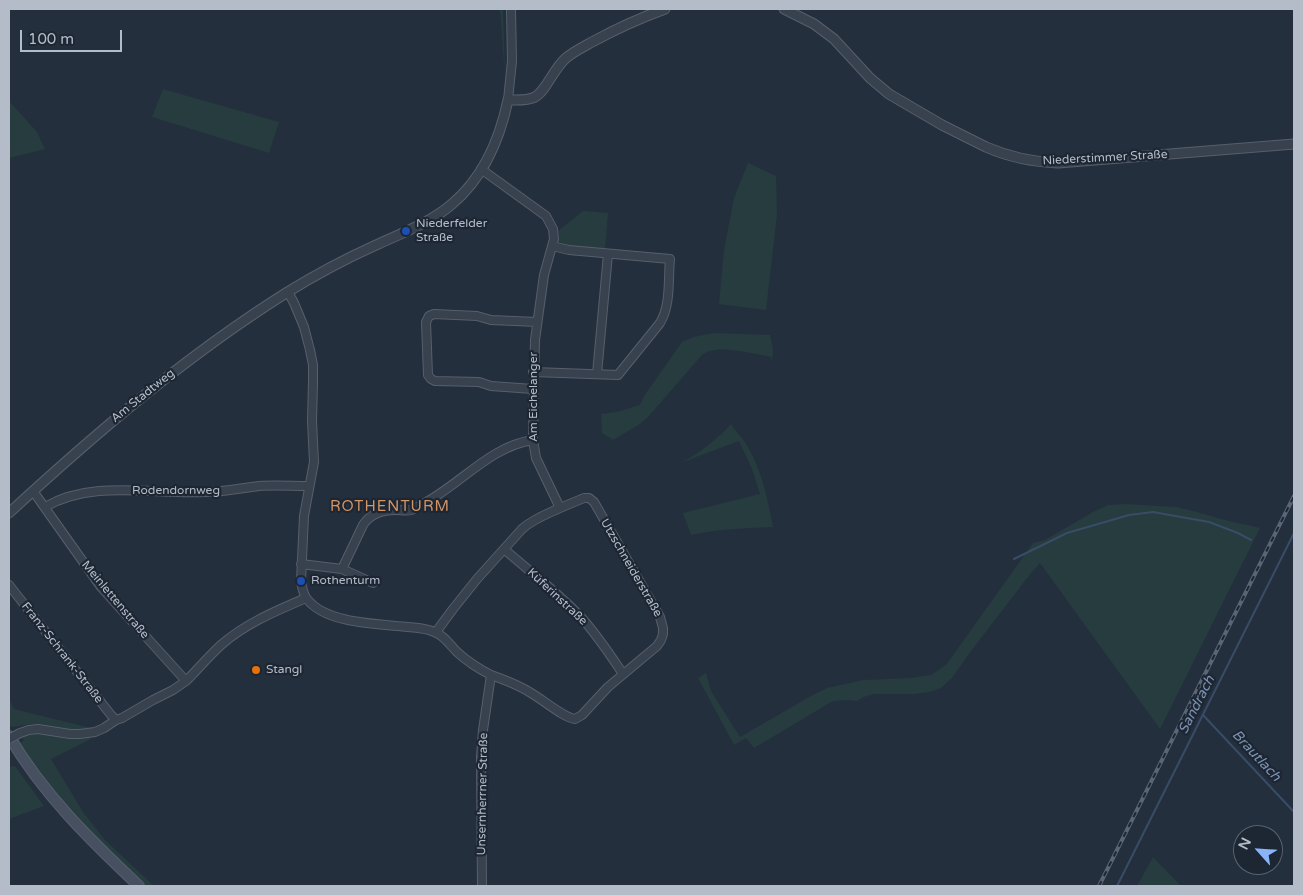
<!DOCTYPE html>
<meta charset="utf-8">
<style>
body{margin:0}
#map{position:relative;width:1303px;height:895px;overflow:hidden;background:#242f3e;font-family:"Varela Round",sans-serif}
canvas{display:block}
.frame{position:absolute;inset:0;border:10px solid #b4bcc9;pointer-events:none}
.north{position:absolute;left:1233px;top:825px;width:50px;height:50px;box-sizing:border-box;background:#1d2633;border:1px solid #59626f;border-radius:50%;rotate:296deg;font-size:14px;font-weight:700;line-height:20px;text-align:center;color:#b4bcc9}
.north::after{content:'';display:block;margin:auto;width:18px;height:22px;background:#8ab4f8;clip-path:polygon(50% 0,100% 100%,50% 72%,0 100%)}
.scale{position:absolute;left:20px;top:30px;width:102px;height:22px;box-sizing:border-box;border:2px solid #b4bcc9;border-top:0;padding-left:6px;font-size:15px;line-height:18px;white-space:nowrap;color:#b4bcc9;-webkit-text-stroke:4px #1d2633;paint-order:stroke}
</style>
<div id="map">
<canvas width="1303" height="895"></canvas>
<div class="frame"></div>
<div class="north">N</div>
<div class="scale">100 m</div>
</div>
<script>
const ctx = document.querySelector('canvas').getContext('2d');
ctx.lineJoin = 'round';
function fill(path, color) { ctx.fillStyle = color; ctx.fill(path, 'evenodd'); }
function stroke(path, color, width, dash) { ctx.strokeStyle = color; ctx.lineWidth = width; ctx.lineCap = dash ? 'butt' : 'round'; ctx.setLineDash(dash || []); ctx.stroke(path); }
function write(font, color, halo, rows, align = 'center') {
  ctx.font = font + ' "Varela Round",sans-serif'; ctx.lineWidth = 4.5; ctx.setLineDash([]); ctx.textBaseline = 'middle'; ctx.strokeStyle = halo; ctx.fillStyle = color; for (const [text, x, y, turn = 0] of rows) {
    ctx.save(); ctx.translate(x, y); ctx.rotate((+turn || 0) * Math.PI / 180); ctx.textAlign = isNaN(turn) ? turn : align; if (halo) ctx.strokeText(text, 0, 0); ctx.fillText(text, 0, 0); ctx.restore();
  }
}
fill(new Path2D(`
 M 500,9 L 503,9 L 505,76 Z
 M 163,89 L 279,122 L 269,153 L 152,117 Z
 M 9,101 L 37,132 L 45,149 L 9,158 Z
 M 748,163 L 776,176 L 777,215 L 766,310 L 719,304 L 724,250 L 734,198 Z
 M 583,211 L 608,213 L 605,250 L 570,247 L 559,242 L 559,230 Z
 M 714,333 L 770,335 L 773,349 L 772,362 L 771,357 C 754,354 716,343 702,355 L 648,417 L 640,424 L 613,440 L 602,433 L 601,414 L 616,412 L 640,405 L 644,396 L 682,342 L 694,337 Z
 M 731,424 C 736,432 743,438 748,447 C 762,471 768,500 773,527 C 746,528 718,529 691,535 L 683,513 L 760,494 L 752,469 L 739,441 L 683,462 C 702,451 716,440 731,424 Z
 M 1125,504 L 1176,507 L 1197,512 L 1225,520 L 1260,528 L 1160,729 L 1040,563 L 1031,573 L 968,655 L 952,678 L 941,688 L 929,692 L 915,694 L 873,694 L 864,697 L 857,701 L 848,700 L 833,701 L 754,748 L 746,738 L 734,745 L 698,678 L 706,673 L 711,691 L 740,737 L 811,696 L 827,688 L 863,680 L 911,678 L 931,675 L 946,665 L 1033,543 L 1045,540 L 1093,512 L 1108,505 Z
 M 9,698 L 14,709 L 95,729 L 68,731 L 35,724 L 11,727 L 9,723 Z
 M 36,733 L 88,736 L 91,739 L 51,759 L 83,812 L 105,840 L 154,886 L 146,886 L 108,852 L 81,826 L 32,763 L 20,743 L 24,740 L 22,737 Z
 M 15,766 L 44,806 L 9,819 L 9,767 Z
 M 1153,857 L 1181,886 L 1137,886 Z`), '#263c3f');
stroke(new Path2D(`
 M 1014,559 L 1067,533 L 1129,515 L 1153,512 L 1209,522 L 1238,533 L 1251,540
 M 1203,715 L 1294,812
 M 1117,886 L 1294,533`), '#394c67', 2);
const minor = new Path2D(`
 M 508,100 L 512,61 L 511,9
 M 288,292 L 294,303 L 304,327 L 310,350 L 313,365 L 313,382 L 312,421 L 314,462 L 304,516 L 301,581 C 302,588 303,594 307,599 C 326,624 379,624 408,627 C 416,628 426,628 434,632 C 444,635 450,645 457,652 C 467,661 479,669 491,675 L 483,730 L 481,757 L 482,886
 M 533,372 L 618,375 L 660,323 C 671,305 668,280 670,259 L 569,250 L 552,246
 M 597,374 L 608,254
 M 533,389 L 491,386 L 479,382 L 435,381 L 431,379 L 428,375 L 426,322 L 429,316 L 434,314 L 477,316 L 491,320 L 537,322
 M 33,491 L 101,587 L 186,681
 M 45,507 C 93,479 153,495 206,492 C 224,492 241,488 259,486 C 275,485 292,486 308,486
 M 504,549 C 529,571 556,591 579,615 C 596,633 609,653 623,674
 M 301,564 L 342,569 L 363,525 C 370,514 383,510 396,510 C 401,510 407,511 411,510 C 415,509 418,506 421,505 C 459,486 490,446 533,440
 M 342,569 L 373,583
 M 9,585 L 111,715 L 116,720
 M 436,632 L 453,609 L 477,579 L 522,529 C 533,519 547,514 560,508 L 536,458 L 533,440 L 535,340 L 544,275 L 554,239 L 553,229 L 546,216 L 481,169
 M 491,675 C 505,680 519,685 531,693 C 542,699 564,718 575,719 L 582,715 L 608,687 L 657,646 L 661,640 L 663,634 L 663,628 L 660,617 L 594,502 L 589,498 L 584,498 L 560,508
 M 20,733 L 29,730 L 38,729 L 70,734 L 80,734 L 95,732 L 104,728 L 116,720 L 122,718 L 153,700 L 173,690 L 186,681 C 198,669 209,656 221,645 C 246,623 276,611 306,598`);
const tertiary = new Path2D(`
 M 784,9 L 814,24 L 834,39 L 870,78 L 889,94 L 942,125 L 986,147 C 1009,157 1032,162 1058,163 L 1294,144
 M 9,513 C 96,433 186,356 286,293 C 315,275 345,259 376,245 C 402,233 430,223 452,204 C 483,178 500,138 508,100 C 517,100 527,101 535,97 C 546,91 554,68 566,58 C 573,52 583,47 592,42 C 616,29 640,18 665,9`);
const secondary = new Path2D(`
 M 9,736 C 43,794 90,840 139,886`);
stroke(minor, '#565f6c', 10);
stroke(tertiary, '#565f6c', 11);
stroke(secondary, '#565f6c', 12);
stroke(minor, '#38414e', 8);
stroke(tertiary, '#38414e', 9);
stroke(secondary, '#465061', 10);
const rail = new Path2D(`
 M 1099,886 L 1294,496`);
stroke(rail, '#5a6575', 4);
stroke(rail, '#1d2633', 2, [5.5]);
const minorBridge = new Path2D(`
 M 9,739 L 20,733`);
stroke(minorBridge, '#565f6c', 10, []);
stroke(minorBridge, '#38414e', 8);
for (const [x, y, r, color] of [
 [406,231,5,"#1a4fb4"],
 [301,581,5,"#1a4fb4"],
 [256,670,5,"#e8710a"]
]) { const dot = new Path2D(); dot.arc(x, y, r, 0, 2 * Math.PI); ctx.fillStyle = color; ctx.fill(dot); stroke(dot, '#1d2633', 2); }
write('12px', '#b4bcc9', '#1d2633', [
 ["Niederstimmer Straße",1105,158,-3],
 ["Am Stadtweg",143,396,-39],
 ["Am Eichelanger",534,397,-90],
 ["Rodendornweg",176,491],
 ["Utzschneiderstraße",631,568,60],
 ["Küferinstraße",557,597,43],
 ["Meinlettenstraße",115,600,50],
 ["Franz-Schrank-Straße",62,653,52],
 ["Unsernherrner Straße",483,794,-89]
]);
write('12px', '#b4bcc9', '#1d2633', [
 ["Niederfelder",416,224],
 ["Straße",416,238],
 ["Rothenturm",311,581],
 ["Stangl",266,670]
], 'left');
write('italic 14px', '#7c92b1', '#1d2633', [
 ["Sandrach",1197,705,-63],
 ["Brautlach",1256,756,47]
]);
ctx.letterSpacing = '1px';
write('15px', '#d59563', '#1d2633', [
 ["ROTHENTURM",390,507]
]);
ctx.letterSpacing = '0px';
</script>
